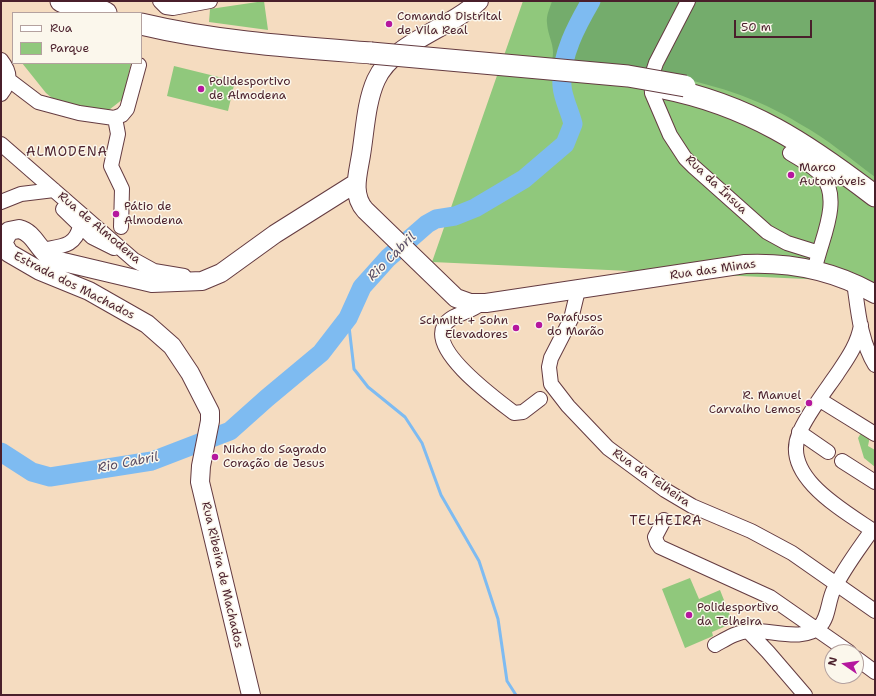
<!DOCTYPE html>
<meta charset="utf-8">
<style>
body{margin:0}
#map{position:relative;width:876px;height:696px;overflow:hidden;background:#f5dcc0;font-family:"Shantell Sans",sans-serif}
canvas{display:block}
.frame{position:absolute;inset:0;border:2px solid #4a1f2b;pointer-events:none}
.legend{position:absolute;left:12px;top:12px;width:130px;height:52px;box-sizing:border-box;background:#fbf7ec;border:1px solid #b4a19f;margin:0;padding:5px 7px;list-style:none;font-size:12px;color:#4a1f2b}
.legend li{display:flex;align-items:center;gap:8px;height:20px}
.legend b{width:20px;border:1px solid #b4a19f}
.north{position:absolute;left:824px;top:644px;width:40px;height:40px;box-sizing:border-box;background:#fbf7ec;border:1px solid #b4a19f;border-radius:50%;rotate:283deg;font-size:11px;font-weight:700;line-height:16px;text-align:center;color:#4a1f2b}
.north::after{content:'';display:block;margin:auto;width:14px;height:18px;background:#b5179e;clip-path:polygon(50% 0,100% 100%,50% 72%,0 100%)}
.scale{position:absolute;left:734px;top:20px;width:78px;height:18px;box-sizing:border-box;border:2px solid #4a1f2b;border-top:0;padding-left:5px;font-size:12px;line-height:14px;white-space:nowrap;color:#4a1f2b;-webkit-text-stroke:3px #fbf7ec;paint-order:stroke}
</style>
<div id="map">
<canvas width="876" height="696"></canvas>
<div class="frame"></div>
<ul class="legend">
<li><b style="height:5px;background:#fff"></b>Rua</li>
<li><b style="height:11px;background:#90c87c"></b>Parque</li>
</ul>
<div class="north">N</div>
<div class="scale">50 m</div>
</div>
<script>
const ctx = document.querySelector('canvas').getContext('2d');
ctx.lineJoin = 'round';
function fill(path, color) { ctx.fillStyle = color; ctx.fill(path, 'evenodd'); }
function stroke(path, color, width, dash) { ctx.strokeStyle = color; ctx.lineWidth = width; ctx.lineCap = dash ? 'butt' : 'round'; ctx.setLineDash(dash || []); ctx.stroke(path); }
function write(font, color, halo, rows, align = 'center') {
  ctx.font = font + ' "Shantell Sans",sans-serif'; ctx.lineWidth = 3; ctx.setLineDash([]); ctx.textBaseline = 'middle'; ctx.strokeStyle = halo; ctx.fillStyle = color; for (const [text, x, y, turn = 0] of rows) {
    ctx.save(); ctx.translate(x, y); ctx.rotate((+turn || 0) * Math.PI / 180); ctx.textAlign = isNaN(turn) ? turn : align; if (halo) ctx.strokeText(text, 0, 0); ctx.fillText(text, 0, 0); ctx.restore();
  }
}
fill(new Path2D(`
 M 264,1 L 268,30 L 209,22 L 210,9 Z
 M 523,1 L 875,1 L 875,284 L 872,282 L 432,262 Z
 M 22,63 L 131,63 L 123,99 L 105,113 L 52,98 L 46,93 Z
 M 174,66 L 235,81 L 228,111 L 167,96 Z
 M 861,433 L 870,436 L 868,446 L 875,450 L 875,467 L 864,458 L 858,438 Z
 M 690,578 L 699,599 L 720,590 L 733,623 L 712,632 L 713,636 L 685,648 L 662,589 Z`), '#90c87c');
fill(new Path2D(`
 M 552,1 L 684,1 L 647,73 L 551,63 C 557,48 548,38 547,23 C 546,15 550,8 552,1 Z
 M 692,1 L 875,1 L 875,177 C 851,159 827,139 800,124 C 757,97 709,83 660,74 Z`), '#74ac6c');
stroke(new Path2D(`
 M 348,318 L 354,369 L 368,387 L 405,417 L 422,443 L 441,495 L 479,561 L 498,619 L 507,681 L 516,695`), '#7ebbf1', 3);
stroke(new Path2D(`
 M 1,452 L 32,472 L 50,477 L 152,461 L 230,431 L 267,398 L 321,353 L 348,318 L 362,287 L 388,258 L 427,224 L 436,219 L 455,216 L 475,208 L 524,179 L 565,144 L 573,124 C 570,111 563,99 562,86 C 560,56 577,25 591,1`), '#7ebbf1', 19);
const minor = new Path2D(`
 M 160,1 L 166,7 L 173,8 L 210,1
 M 688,1 L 656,63 L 651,78 L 652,93 L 670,135 L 685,158 L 694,167 L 767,232 L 787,243 L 819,253 L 814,270
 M 1,60 C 11,73 11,81 1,94
 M 9,80 L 38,102 L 79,113 L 114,118 L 122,115 L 127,109 L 139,65
 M 115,118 L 118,134 L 111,166 L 122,189 L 121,227
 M 1,144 L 134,260 L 154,271 L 184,276
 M 790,153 C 801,160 814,166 822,176 C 840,196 825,232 819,253
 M 1,202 L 21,194 L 54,190
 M 63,209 L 92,237 L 114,248
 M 41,250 C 60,246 75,248 80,226
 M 854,282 C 858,310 860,340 875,365
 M 578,290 L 571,319 L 551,358 L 549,367 L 551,384 L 568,406 L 608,448 L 665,490 L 692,506 L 751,531 L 792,553 L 875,611
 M 480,304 C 470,313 450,314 444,326 C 430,352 496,399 514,413 L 523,412 L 540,399
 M 861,325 C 858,344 847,359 837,374 C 826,390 805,417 799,434 C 781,477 846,512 875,532
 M 820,400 L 875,434
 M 799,432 L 828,452
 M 842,461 L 875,482
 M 664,520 L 655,537 L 657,543 L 660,547 L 770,597 L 849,652
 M 748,631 L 768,652 L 805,695
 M 715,645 C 726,639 736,632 749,631 C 769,629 804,643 820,626 C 829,617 828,600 834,589 C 844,568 859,549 872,530
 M 856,658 L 875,672`);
const major = new Path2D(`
 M 479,1 C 450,29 393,42 376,80 C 366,102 365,131 361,155 C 358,174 351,194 365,210 L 456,298 L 470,303 L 486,303 L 745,264 C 791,262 835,271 875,294
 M 251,695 L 200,482 L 201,466 L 210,421 L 210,412 L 190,373 L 172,346 L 147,324 L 89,291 L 40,271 L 9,253 L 3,243 L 9,231 L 19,229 C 36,233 38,253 55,260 L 152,283 L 202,281 L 221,273 L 275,234 L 356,183`);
const highway = new Path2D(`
 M 61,1 L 87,13
 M 80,1 L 106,13
 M 141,24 C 216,42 294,47 371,53
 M 663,88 C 749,105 807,144 875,196`);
stroke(minor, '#643b41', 16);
stroke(major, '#643b41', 20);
stroke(highway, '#643b41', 23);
stroke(minor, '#fff', 14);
stroke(major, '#fff', 18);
stroke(highway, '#fff', 21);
const highwayBridge = new Path2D(`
 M 371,53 L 628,76 L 685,86`);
stroke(highwayBridge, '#643b41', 23, []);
stroke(highwayBridge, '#fff', 21);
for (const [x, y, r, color] of [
 [389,24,4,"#b5179e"],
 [201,89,4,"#b5179e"],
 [791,175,4,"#b5179e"],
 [116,214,4,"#b5179e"],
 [539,325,4,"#b5179e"],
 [516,328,4,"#b5179e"],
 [809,403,4,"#b5179e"],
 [215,457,4,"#b5179e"],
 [689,615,4,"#b5179e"]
]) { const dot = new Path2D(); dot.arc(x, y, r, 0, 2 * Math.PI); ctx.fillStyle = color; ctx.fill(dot); stroke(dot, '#fbf7ec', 1.5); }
write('12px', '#4a1f2b', '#fbf7ec', [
 ["Comando Distrital",397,17],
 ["de Vila Real",397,31],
 ["Polidesportivo",209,82],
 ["de Almodena",209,96],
 ["Marco",799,168],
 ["Automóveis",799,182],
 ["Pátio de",124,207],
 ["Almodena",124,221],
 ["Parafusos",547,318],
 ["do Marão",547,332],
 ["Schmitt + Sohn",508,321,"right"],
 ["Elevadores",508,335,"right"],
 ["R. Manuel",801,396,"right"],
 ["Carvalho Lemos",801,410,"right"],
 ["Nicho do Sagrado",223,450],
 ["Coração de Jesus",223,464],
 ["Polidesportivo",697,608],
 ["da Telheira",697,622]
], 'left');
write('12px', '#4a1f2b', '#fbf7ec', [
 ["Rua da Ínsua",716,185,43],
 ["Rua de Almodena",99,228,40],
 ["Rua das Minas",713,270,-8],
 ["Estrada dos Machados",74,286,27],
 ["Rua da Telheira",651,478,35],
 ["Rua Ribeira de Machados",222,575,77]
]);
ctx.letterSpacing = '1px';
write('13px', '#4a1f2b', '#fbf7ec', [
 ["ALMODENA",67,153],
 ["TELHEIRA",666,522]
]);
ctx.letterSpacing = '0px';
write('italic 13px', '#5a4e66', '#fbf7ec', [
 ["Rio Cabril",392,257,-45],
 ["Rio Cabril",128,463,-11]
]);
</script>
